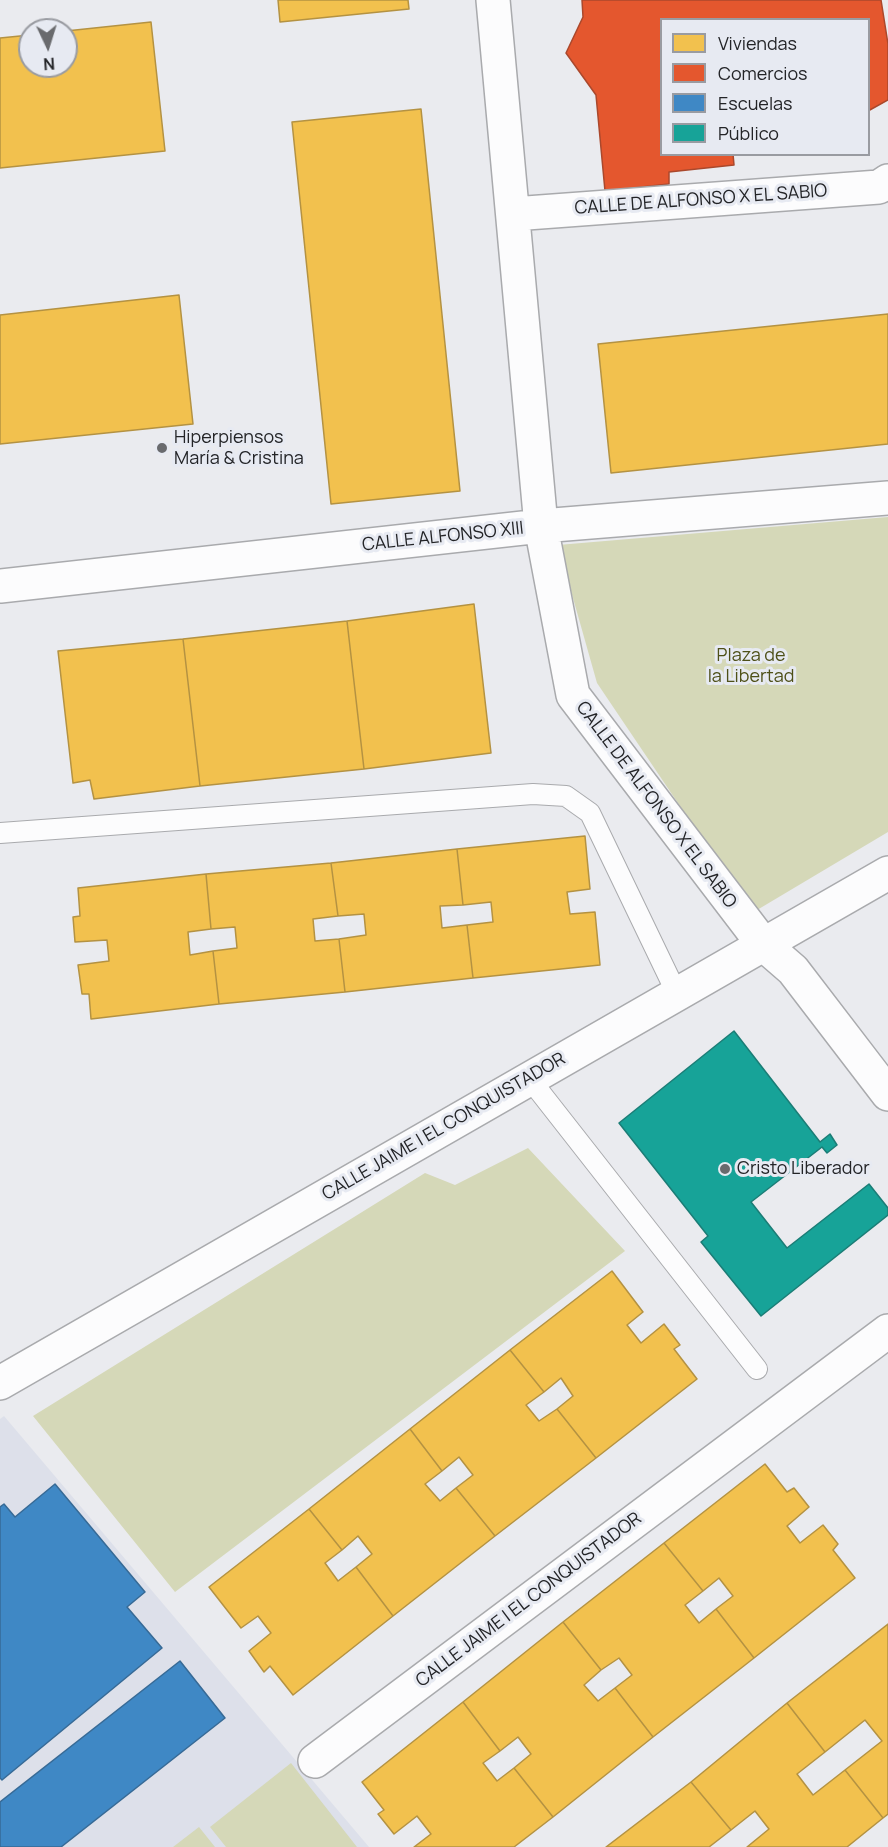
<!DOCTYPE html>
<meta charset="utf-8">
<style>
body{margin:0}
#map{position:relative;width:888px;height:1847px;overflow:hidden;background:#eaebef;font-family:Manrope,sans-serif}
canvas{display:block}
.legend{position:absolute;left:660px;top:18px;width:210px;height:138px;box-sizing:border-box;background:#e7eaf2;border:2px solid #999ba1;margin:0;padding:8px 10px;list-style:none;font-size:18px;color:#232427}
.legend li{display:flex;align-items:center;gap:12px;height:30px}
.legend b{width:30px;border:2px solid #999ba1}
.north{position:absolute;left:18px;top:18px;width:60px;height:60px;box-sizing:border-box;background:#e7eaf2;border:2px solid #999ba1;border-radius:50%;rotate:176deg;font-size:16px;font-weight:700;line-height:24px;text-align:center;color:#232427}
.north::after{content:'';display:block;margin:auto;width:21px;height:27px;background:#696a6d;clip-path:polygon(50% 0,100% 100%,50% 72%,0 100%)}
</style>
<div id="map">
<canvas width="888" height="1847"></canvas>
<ul class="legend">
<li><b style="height:16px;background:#f2c14e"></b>Viviendas</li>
<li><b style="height:16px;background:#e4572e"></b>Comercios</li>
<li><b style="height:16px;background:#3f88c5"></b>Escuelas</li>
<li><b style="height:16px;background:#17a398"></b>Público</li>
</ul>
<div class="north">N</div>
</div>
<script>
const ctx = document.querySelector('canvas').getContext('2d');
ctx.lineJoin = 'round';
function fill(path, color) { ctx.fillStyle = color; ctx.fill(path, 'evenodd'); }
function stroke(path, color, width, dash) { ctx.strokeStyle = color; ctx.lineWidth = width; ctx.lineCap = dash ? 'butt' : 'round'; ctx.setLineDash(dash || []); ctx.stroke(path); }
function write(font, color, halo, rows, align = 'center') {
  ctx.font = font + ' Manrope,sans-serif'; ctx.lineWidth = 6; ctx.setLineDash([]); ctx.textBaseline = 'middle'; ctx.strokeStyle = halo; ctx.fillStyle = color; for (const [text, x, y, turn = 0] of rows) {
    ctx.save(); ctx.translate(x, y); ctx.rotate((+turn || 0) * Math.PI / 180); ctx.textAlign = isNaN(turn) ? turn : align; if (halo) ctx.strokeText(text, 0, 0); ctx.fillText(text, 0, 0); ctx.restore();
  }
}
fill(new Path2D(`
 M 4,1416 L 369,1847 L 0,1847 L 0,1419 Z`), '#dde0ea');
fill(new Path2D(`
 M 888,517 L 888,832 L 752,913 L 597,683 L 558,545 Z
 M 528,1148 L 625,1251 L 175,1592 L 33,1416 L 425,1173 L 455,1185 Z
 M 291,1763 L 357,1847 L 226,1847 L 210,1827 Z
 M 199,1827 L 215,1847 L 173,1847 Z`), '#d5d8b8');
const homes = new Path2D(`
 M 278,0 L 408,0 L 409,9 L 280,22 Z
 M 151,22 L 165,151 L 0,168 L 0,38 L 30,35 L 30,66 L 66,66 L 66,31 Z
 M 421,109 L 460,491 L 331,504 L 292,122 Z
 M 179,295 L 193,424 L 0,444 L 0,315 Z
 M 888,314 L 888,444 L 611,473 L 598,344 Z
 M 474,604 L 491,753 L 364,769 L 347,621 Z
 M 347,621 L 364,769 L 200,786 L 183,639 Z
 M 183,639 L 200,786 L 94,799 L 90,780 L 73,783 L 58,651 Z
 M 585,836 L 590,889 L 567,892 L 570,914 L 595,912 L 600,965 L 473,978 L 467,925 L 493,922 L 491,902 L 463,905 L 457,849 Z
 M 457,849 L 463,905 L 440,906 L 442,928 L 467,925 L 473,978 L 345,992 L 339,939 L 366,935 L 364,914 L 338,916 L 331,863 Z
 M 331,863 L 338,916 L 313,919 L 315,941 L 339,939 L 345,992 L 219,1004 L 213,951 L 237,948 L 235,927 L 211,929 L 206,874 Z
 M 206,874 L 211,929 L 188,932 L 190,955 L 213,951 L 219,1004 L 91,1019 L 89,994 L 82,994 L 78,965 L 109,961 L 107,940 L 75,942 L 73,917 L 80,916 L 78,888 Z
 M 612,1271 L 643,1312 L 627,1325 L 641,1343 L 664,1324 L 680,1345 L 674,1349 L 697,1379 L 596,1458 L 557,1409 L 573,1396 L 561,1378 L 544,1392 L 510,1350 Z
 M 510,1350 L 544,1392 L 526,1405 L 539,1421 L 557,1409 L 596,1458 L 495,1536 L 456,1488 L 473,1475 L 459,1457 L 442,1471 L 410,1429 Z
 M 410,1429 L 442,1471 L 425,1484 L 440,1501 L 456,1488 L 495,1536 L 393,1616 L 356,1567 L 372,1554 L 358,1536 L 342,1550 L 309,1509 Z
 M 765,1464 L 787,1492 L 794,1488 L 809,1507 L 787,1526 L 800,1543 L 823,1525 L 838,1544 L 833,1550 L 855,1578 L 754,1658 L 716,1609 L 733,1596 L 719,1578 L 703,1591 L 664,1543 Z
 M 309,1509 L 342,1550 L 325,1563 L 338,1581 L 356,1567 L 393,1616 L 293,1695 L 270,1666 L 264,1672 L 249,1651 L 271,1633 L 258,1616 L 241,1628 L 209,1587 Z
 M 664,1543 L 703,1591 L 685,1605 L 699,1623 L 716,1609 L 754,1658 L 653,1737 L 615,1688 L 632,1675 L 619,1658 L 601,1670 L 563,1622 Z
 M 563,1622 L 601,1670 L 584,1685 L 598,1701 L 615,1688 L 653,1737 L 553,1817 L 514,1768 L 531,1754 L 518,1737 L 500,1751 L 463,1702 Z
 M 888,1624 L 888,1814 L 883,1818 L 845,1770 L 882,1741 L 865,1720 L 825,1752 L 787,1703 Z
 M 463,1702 L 500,1751 L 483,1763 L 497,1781 L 514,1768 L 553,1817 L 514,1847 L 414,1847 L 431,1834 L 417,1816 L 394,1834 L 378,1814 L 384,1810 L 362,1782 Z
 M 787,1703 L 825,1752 L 797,1774 L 813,1795 L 845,1770 L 883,1818 L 847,1847 L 747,1847 L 769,1829 L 755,1811 L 731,1830 L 691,1782 Z
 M 691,1782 L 731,1830 L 709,1847 L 606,1847 Z`);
fill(homes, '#f2c14e');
stroke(homes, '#b49242', 1.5);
const shops = new Path2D(`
 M 582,0 L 881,0 L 888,44 L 888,100 L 868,111 L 868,20 L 662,20 L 662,154 L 733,154 L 734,165 L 669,172 L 669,184 L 605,191 L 596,95 L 566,53 L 583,17 Z`);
fill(shops, '#e4572e');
stroke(shops, '#aa482c', 1.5);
const schools = new Path2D(`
 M 55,1484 L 145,1592 L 127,1607 L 162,1648 L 2,1780 L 0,1778 L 0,1507 L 4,1504 L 15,1517 Z
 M 180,1661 L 225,1718 L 61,1847 L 0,1847 L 0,1802 Z`);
fill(schools, '#3f88c5');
stroke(schools, '#376a96', 1.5);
const public = new Path2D(`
 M 734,1031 L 820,1142 L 830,1134 L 837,1145 L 827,1153 L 822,1147 L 751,1202 L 787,1248 L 869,1184 L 888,1208 L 888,1215 L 761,1316 L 701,1242 L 708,1236 L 619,1123 Z`);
fill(public, '#17a398');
stroke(public, '#1b7d76', 1.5);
const lane = new Path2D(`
 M 0,833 L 533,794 L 566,796 L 590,813 L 677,994
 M 529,1078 L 757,1369`);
const street = new Path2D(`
 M 493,0 L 541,526 L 573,695 L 763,944 L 793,970 L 888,1094
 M 513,214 L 879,187 L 888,181
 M 0,586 L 541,526 L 888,498
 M 0,1383 L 888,873
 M 315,1761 L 888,1331`);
stroke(lane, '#a9aaad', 22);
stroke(street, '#a9aaad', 36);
stroke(lane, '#fcfcfd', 20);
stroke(street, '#fcfcfd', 33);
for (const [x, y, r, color] of [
 [162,448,6,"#696a6d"],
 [725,1169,6,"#696a6d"]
]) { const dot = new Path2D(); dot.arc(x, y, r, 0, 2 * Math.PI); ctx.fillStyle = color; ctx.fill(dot); stroke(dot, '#e7eaf2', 2); }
write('18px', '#232427', '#e7eaf2', [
 ["CALLE DE ALFONSO X EL SABIO",701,200,-4],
 ["CALLE ALFONSO XIII",443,537,-6],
 ["CALLE DE ALFONSO X EL SABIO",656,805,53],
 ["CALLE JAIME I EL CONQUISTADOR",444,1127,-30],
 ["CALLE JAIME I EL CONQUISTADOR",529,1600,-37]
]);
write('18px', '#232427', '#e7eaf2', [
 ["Hiperpiensos",174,438],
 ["María & Cristina",174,459],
 ["Cristo Liberador",737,1169]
], 'left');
write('18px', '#4e5018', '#e7eaf2', [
 ["Plaza de",751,656],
 ["la Libertad",751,677]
]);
</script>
